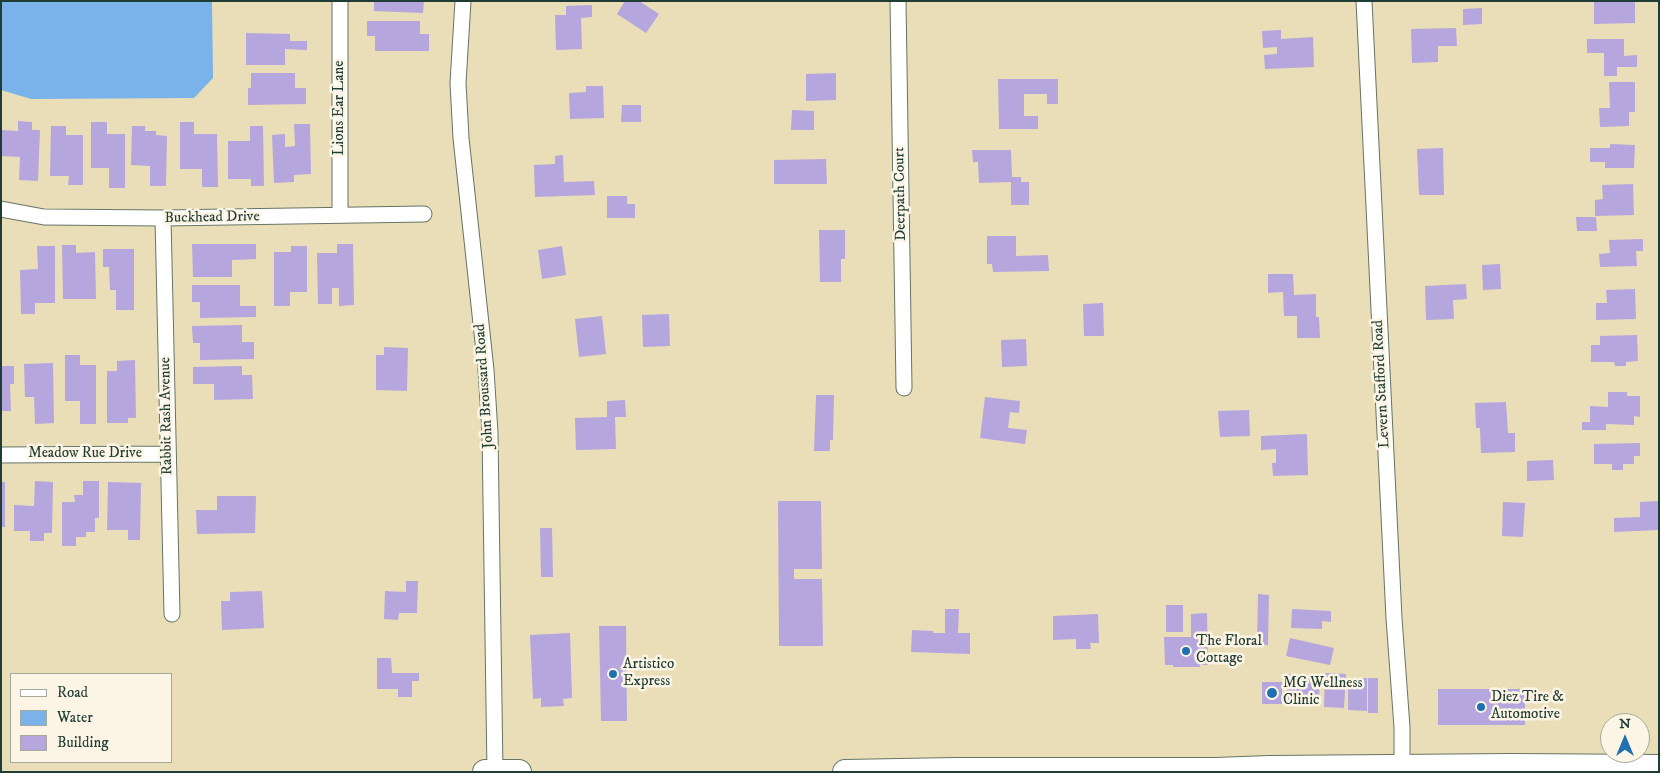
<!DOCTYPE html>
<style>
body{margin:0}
#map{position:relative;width:1660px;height:773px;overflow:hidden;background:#eadeb9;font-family:"IM FELL DW Pica",serif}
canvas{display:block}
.frame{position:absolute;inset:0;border:2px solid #1f3d34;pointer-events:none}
.legend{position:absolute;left:10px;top:673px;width:162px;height:90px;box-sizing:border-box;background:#fcf5e5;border:1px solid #a4ab9e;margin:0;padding:6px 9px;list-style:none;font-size:15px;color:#1f3d34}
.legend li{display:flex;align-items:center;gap:10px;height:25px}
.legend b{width:25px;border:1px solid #a4ab9e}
.north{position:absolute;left:1600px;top:713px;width:50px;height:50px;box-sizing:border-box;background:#fcf5e5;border:1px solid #a4ab9e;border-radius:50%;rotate:0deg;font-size:14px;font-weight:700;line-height:20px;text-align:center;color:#1f3d34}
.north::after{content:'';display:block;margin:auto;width:18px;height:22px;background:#1f6fb2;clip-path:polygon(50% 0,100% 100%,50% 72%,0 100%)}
</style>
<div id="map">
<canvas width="1660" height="773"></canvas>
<div class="frame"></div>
<ul class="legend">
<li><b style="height:6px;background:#fff"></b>Road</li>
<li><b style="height:14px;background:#79b3ea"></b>Water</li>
<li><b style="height:14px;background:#b5a6dd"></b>Building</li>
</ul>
<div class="north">N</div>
</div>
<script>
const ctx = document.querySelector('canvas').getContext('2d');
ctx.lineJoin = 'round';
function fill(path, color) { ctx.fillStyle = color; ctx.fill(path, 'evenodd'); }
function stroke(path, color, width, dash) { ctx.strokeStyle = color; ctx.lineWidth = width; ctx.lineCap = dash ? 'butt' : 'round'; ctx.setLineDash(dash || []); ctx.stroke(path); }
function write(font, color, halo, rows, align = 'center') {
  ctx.font = font + ' "IM FELL DW Pica",serif'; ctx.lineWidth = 5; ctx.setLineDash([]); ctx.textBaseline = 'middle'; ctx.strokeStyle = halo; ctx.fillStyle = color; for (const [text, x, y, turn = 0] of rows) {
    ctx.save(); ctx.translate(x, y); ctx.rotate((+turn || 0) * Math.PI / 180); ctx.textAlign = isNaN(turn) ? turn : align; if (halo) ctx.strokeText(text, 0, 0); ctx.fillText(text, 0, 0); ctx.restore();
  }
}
fill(new Path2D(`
 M 1,1 L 212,1 L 213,78 L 194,98 L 31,99 L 1,90 Z`), '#79b3ea');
fill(new Path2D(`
 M 374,1 L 424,1 L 423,13 L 374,11 Z
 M 625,1 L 639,1 L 659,14 L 646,33 L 617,14 Z
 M 1594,1 L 1635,1 L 1635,23 L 1594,24 Z
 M 592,5 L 592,17 L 581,18 L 582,49 L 556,50 L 555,15 L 566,15 L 566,6 Z
 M 1482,8 L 1482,24 L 1463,25 L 1463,9 Z
 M 367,21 L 420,21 L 420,34 L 429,34 L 429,51 L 375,51 L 375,36 L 367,36 Z
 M 1456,28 L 1457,46 L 1438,46 L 1438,62 L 1412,63 L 1411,29 Z
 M 1281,30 L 1281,39 L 1313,37 L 1314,67 L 1265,69 L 1264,55 L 1277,54 L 1277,47 L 1263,48 L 1262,31 Z
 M 246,33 L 290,34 L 290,41 L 307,41 L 307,50 L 285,49 L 285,65 L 246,65 Z
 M 1587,39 L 1624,39 L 1624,56 L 1637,55 L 1637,67 L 1617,67 L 1617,76 L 1604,76 L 1604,53 L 1587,53 Z
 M 251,73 L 295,73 L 295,88 L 306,88 L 306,104 L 248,105 L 248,88 L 251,88 Z
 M 836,73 L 836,100 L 806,101 L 806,74 Z
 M 998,79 L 1058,79 L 1058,104 L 1047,104 L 1047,94 L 1024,94 L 1024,116 L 1038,116 L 1038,129 L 999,129 Z
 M 1609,82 L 1635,82 L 1635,112 L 1629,112 L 1629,126 L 1600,127 L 1599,108 L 1610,108 Z
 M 586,86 L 603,86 L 604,118 L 570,119 L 569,93 L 586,92 Z
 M 622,105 L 641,105 L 641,122 L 621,122 Z
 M 792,110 L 814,111 L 814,130 L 791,130 Z
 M 18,121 L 32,122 L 32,130 L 40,130 L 38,181 L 19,180 L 20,157 L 1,156 L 1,130 L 18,131 Z
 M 91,122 L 107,122 L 107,134 L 125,134 L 125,188 L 109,188 L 109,168 L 91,168 Z
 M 180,122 L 194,122 L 194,134 L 217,134 L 218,187 L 202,187 L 202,169 L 180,169 Z
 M 294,124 L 310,124 L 311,174 L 294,175 L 294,182 L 274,183 L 272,135 L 285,134 L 285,147 L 295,146 Z
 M 51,126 L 66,126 L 66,135 L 83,135 L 83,185 L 68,185 L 69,176 L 50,176 Z
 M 132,126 L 145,126 L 145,131 L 156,131 L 156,135 L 167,136 L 166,186 L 150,186 L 150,166 L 131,165 Z
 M 250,126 L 263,126 L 264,186 L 251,186 L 251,179 L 228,179 L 228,141 L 250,141 Z
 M 1610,144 L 1635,145 L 1634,168 L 1605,168 L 1605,162 L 1590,162 L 1590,148 L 1610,148 Z
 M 1443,148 L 1444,195 L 1419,195 L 1417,149 Z
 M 972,150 L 1011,150 L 1012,177 L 1021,177 L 1021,182 L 1029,182 L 1029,205 L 1011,205 L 1011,182 L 979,183 L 978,162 L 973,162 Z
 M 563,155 L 564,182 L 594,181 L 595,195 L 535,197 L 534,165 L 555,164 L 555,156 Z
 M 826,159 L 827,184 L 774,184 L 774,160 Z
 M 1633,184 L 1634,215 L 1595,216 L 1595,200 L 1603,199 L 1602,185 Z
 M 607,196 L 627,196 L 627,204 L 635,204 L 635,218 L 607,218 Z
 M 1576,217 L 1596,217 L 1597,231 L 1577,231 Z
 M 819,230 L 845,230 L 845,259 L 841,259 L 841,282 L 820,282 Z
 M 987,236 L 1016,236 L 1016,256 L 1048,255 L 1049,271 L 993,272 L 992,264 L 987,264 Z
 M 1643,239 L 1643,251 L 1636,251 L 1637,266 L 1600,267 L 1599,254 L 1610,253 L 1609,240 Z
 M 192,244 L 256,244 L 256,259 L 232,260 L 232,277 L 193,277 Z
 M 337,244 L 353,244 L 354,305 L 339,306 L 339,288 L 332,288 L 332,304 L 318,304 L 317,253 L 337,253 Z
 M 62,245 L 76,245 L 76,253 L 95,252 L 96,299 L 63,299 Z
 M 37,246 L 55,246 L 55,303 L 35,303 L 35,314 L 21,314 L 20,270 L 38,269 Z
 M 291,246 L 307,246 L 307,292 L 290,292 L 290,306 L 274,306 L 274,252 L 291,252 Z
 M 562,246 L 566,275 L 542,279 L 538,250 Z
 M 103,249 L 134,249 L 134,310 L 116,310 L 116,290 L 110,290 L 109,267 L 103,267 Z
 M 1500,264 L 1501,289 L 1483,290 L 1482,265 Z
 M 1268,274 L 1293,274 L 1294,295 L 1316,294 L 1316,317 L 1319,317 L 1320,338 L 1297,338 L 1297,316 L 1284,316 L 1283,292 L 1268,293 Z
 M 1466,284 L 1467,299 L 1453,300 L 1454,319 L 1426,320 L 1425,286 Z
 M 192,285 L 240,285 L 240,306 L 256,306 L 256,317 L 200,318 L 200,302 L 192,302 Z
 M 1635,289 L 1636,319 L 1596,320 L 1596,303 L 1607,303 L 1606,290 Z
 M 1103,303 L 1104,336 L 1084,336 L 1083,304 Z
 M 669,314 L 670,346 L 643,347 L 642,315 Z
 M 602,316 L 606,354 L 579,357 L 575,319 Z
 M 242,325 L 242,342 L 254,342 L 254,359 L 200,360 L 200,343 L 193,343 L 192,326 Z
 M 1637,335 L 1638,361 L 1626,362 L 1626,366 L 1615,366 L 1614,362 L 1591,362 L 1591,345 L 1600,345 L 1600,336 Z
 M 1026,339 L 1027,366 L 1002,367 L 1001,340 Z
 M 384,347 L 408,348 L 407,391 L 376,390 L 376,355 L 384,355 Z
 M 65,355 L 80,355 L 80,365 L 96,365 L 96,424 L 80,424 L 80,401 L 65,401 Z
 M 135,360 L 136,418 L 128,418 L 128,423 L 107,423 L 107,371 L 117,371 L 117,361 Z
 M 53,363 L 54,423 L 35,424 L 34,397 L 25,397 L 24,364 Z
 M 1,366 L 14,366 L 14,384 L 10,384 L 11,411 L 1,411 Z
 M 242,366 L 242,375 L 252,375 L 253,399 L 214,400 L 214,384 L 193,384 L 193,367 Z
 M 1608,392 L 1627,392 L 1627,396 L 1640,396 L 1640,417 L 1634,416 L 1634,425 L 1606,424 L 1606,430 L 1582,430 L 1582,422 L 1590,422 L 1590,406 L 1608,407 Z
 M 816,395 L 834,395 L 833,440 L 830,440 L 830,451 L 814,451 Z
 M 985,397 L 1020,401 L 1019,413 L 1010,412 L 1008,428 L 1027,430 L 1025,444 L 980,438 Z
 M 625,400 L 626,417 L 615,417 L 616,449 L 576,450 L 575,418 L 607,417 L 607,401 Z
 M 1506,402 L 1508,433 L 1515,433 L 1515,452 L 1481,453 L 1480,428 L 1476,428 L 1475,403 Z
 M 1249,410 L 1250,436 L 1220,437 L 1218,411 Z
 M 1307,434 L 1308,475 L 1273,476 L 1272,463 L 1276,463 L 1276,449 L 1261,450 L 1261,436 Z
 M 1640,443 L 1640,456 L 1634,456 L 1634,464 L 1623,464 L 1623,470 L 1612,470 L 1612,464 L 1594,464 L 1594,444 Z
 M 1553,460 L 1554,480 L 1527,481 L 1527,461 Z
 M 35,481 L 53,482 L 52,533 L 44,533 L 44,541 L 30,541 L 30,531 L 14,531 L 14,505 L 34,506 Z
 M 83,481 L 99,481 L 99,518 L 95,518 L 95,532 L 86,532 L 86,537 L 76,537 L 76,546 L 62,546 L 62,502 L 75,502 L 74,495 L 83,495 Z
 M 1,482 L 5,482 L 5,527 L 1,527 Z
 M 108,482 L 141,483 L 140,540 L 128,540 L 128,530 L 107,530 Z
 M 217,496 L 256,496 L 255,533 L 197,534 L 196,510 L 217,510 Z
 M 778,501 L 821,501 L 822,569 L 794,569 L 794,579 L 822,579 L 823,646 L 779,646 Z
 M 1659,501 L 1659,530 L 1614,532 L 1614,518 L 1640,517 L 1640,502 Z
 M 1503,502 L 1525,503 L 1523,537 L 1502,536 Z
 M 540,528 L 552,528 L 553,577 L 541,577 Z
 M 406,581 L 418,581 L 417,613 L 399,613 L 398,620 L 384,619 L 385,591 L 406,592 Z
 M 262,591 L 264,628 L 222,630 L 221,601 L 230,601 L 230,592 Z
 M 1258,594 L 1269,595 L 1268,645 L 1257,645 Z
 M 1166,605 L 1183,605 L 1183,632 L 1166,632 Z
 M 945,609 L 959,609 L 958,633 L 970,633 L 970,654 L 911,652 L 912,630 L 933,631 L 933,633 L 945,633 Z
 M 1292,609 L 1331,611 L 1331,622 L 1322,621 L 1322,629 L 1291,628 Z
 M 1207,613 L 1208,665 L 1200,665 L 1200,667 L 1173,667 L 1173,665 L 1165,665 L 1164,637 L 1191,637 L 1191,614 Z
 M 1098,614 L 1099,643 L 1090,643 L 1091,649 L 1076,649 L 1076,639 L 1053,640 L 1053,616 Z
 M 599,626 L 626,626 L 627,721 L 601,721 Z
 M 570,633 L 572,698 L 563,699 L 564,706 L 541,707 L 541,698 L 533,699 L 530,635 Z
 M 1290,638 L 1334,648 L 1330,665 L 1286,656 Z
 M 377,658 L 391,658 L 392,673 L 419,673 L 419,681 L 412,681 L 412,697 L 398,697 L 398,689 L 377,689 Z
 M 1325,673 L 1346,674 L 1344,708 L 1324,707 Z
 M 1287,674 L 1320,676 L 1319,703 L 1286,701 Z
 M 1348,678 L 1367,678 L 1367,711 L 1348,710 Z
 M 1368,678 L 1378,678 L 1378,713 L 1368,713 Z
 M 1262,682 L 1282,682 L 1282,704 L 1262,704 Z
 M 1438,689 L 1525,689 L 1525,725 L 1438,725 Z`), '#b5a6dd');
const street = new Path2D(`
 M 340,1 L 340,215
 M 463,1 L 458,83 L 461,138 L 486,370 L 490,433 L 495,772
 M 898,1 L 904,388
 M 1364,1 L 1394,618 L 1402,727 L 1402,767
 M 1,209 L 44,217 L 163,218 L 424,214
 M 163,218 L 172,614
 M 1,455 L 168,454`);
const primary = new Path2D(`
 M 485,772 L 519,772
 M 845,772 L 955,770 L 1216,770 L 1269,768 L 1512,766 L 1659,767`);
stroke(street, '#667563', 17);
stroke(primary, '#667563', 26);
stroke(street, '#fff', 15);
stroke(primary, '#fff', 24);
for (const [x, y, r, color] of [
 [1186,651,5,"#1f6fb2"],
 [613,674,5,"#1f6fb2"],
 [1272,693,6,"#1f6fb2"],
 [1481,707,5,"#1f6fb2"]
]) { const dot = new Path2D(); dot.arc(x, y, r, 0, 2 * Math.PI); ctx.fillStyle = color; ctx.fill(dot); stroke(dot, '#fcf5e5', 2); }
write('15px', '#1f3d34', '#fcf5e5', [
 ["Lions Ear Lane",340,108,-90],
 ["Deerpath Court",901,194,-91],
 ["Buckhead Drive",212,218,-1],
 ["Levern Stafford Road",1382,384,-93],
 ["John Broussard Road",485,386,-94],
 ["Rabbit Rash Avenue",167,416,-91],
 ["Meadow Rue Drive",85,454]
]);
write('15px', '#1f3d34', '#fcf5e5', [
 ["The Floral",1196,642],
 ["Cottage",1196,659],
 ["Artistico",623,665],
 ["Express",623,682],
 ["MG Wellness",1283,684],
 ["Clinic",1283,701],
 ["Diez Tire &",1491,698],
 ["Automotive",1491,715]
], 'left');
</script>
